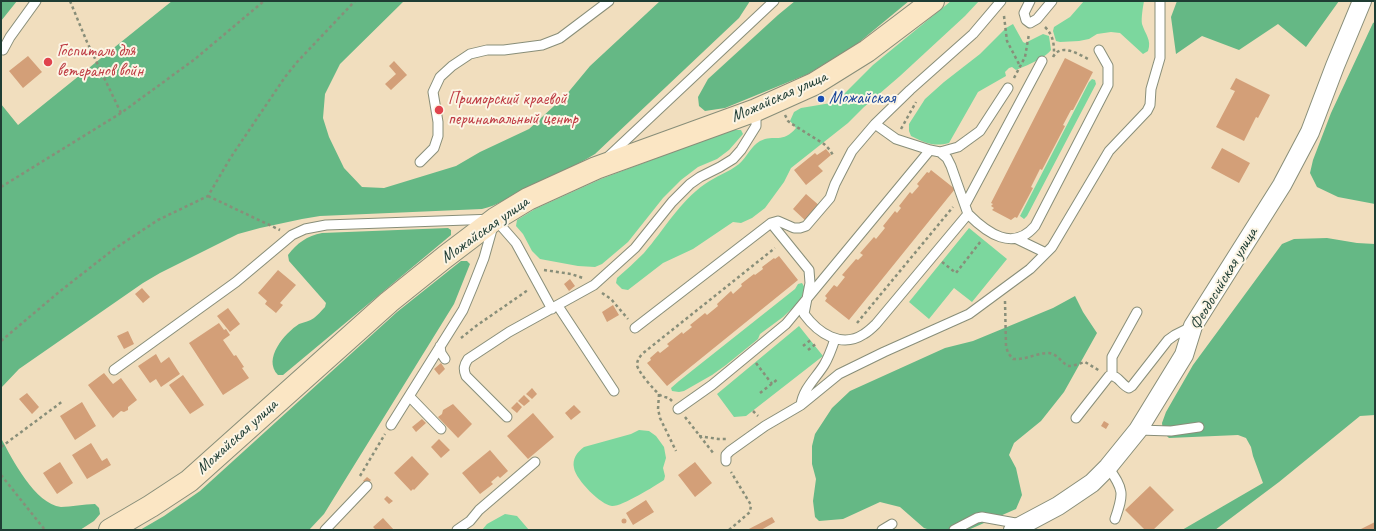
<!DOCTYPE html>
<meta charset="utf-8">
<style>
body{margin:0}
#map{position:relative;width:1376px;height:531px;overflow:hidden;background:#f1debe;font-family:Caveat,sans-serif}
canvas{display:block}
.frame{position:absolute;inset:0;border:2px solid #1f3d34;pointer-events:none}
</style>
<div id="map">
<canvas width="1376" height="531"></canvas>
<div class="frame"></div>
</div>
<script>
const ctx = document.querySelector('canvas').getContext('2d');
ctx.lineJoin = 'round';
function fill(path, color) { ctx.fillStyle = color; ctx.fill(path, 'evenodd'); }
function stroke(path, color, width, dash) { ctx.strokeStyle = color; ctx.lineWidth = width; ctx.lineCap = dash ? 'butt' : 'round'; ctx.setLineDash(dash || []); ctx.stroke(path); }
function write(font, color, halo, rows, align = 'center') {
  ctx.font = font + ' Caveat,sans-serif'; ctx.lineWidth = 4; ctx.setLineDash([]); ctx.textBaseline = 'middle'; ctx.strokeStyle = halo; ctx.fillStyle = color; for (const [text, x, y, turn = 0] of rows) {
    ctx.save(); ctx.translate(x, y); ctx.rotate((+turn || 0) * Math.PI / 180); ctx.textAlign = isNaN(turn) ? turn : align; if (halo) ctx.strokeText(text, 0, 0); ctx.fillText(text, 0, 0); ctx.restore();
  }
}
fill(new Path2D(`
 M 951,1 L 979,1 L 965,16 L 900,76 L 864,107 L 848,123 L 791,168 L 784,182 L 765,208 L 752,218 L 741,223 L 733,222 L 693,249 L 663,263 L 628,290 L 622,289 L 616,283 L 617,278 C 626,270 635,262 644,253 C 664,230 680,201 705,184 C 716,176 729,172 739,164 C 747,157 751,146 760,141 C 774,134 783,144 796,128 L 790,121 L 794,112 L 801,108 L 831,103 L 844,94 L 873,65 Z
 M 1084,1 L 1144,1 C 1143,7 1141,18 1142,24 C 1145,34 1152,40 1148,51 L 1143,54 L 1120,33 L 1111,32 L 1097,34 L 1089,39 L 1079,41 L 1060,42 L 1056,41 L 1053,31 L 1054,27 L 1070,17 Z
 M 1013,24 L 1023,42 L 1025,43 L 1043,34 L 1049,36 L 1051,50 C 1045,58 1026,66 1016,70 L 1012,67 L 1009,68 L 1005,72 L 1006,76 L 978,92 L 949,143 C 934,147 925,143 911,136 L 909,131 L 909,124 L 925,99 L 944,82 L 980,54 L 1006,28 Z
 M 1092,79 L 1095,80 L 1096,84 L 1027,216 L 1024,219 L 1020,216 L 1089,82 Z
 M 731,130 L 741,130 L 743,134 L 729,150 L 717,159 L 698,167 L 681,180 L 663,198 L 628,242 L 602,264 L 595,267 L 578,266 L 540,259 L 532,251 L 523,234 L 516,226 L 517,220 L 535,209 L 601,179 Z
 M 969,228 L 1007,259 L 972,302 L 954,288 L 929,319 L 909,302 Z
 M 802,283 L 805,288 L 800,301 L 783,317 L 760,334 L 758,339 L 726,365 L 712,375 L 684,391 L 679,392 L 672,391 L 671,388 L 679,381 L 795,289 L 798,284 Z
 M 799,326 L 823,356 L 746,416 L 734,417 L 717,394 Z
 M 639,430 L 649,431 L 656,436 L 664,447 L 666,458 L 663,468 L 665,476 L 664,480 C 655,486 621,507 612,506 C 601,505 576,480 574,468 C 572,459 577,452 584,447 L 631,434 Z
 M 505,514 L 517,516 L 529,530 L 482,530 L 487,524 Z`), '#7cd79e');
fill(new Path2D(`
 M 1,1 L 17,1 L 1,21 Z
 M 172,1 L 404,1 L 340,64 L 325,94 L 323,118 L 329,137 L 344,168 L 362,187 L 384,188 L 456,166 L 480,152 L 529,129 L 566,95 L 590,66 L 660,1 L 750,1 L 739,18 L 595,154 C 573,168 547,177 523,189 C 509,197 497,206 482,209 L 320,216 L 302,219 L 260,228 L 238,234 L 160,273 L 143,283 L 19,369 L 1,388 L 1,104 L 18,125 Z
 M 795,1 L 909,1 L 857,44 L 808,74 L 725,108 L 705,111 L 699,106 L 698,97 L 708,79 L 778,15 Z
 M 1177,1 L 1339,1 L 1306,47 L 1278,24 L 1239,50 L 1202,36 L 1176,54 L 1171,17 Z
 M 1375,22 L 1375,204 L 1338,197 L 1317,187 L 1310,173 L 1313,160 L 1331,113 L 1373,23 Z
 M 448,228 L 451,230 L 451,235 L 283,375 L 278,375 C 262,359 285,333 299,324 C 304,322 310,321 314,318 C 318,315 321,311 325,307 L 326,303 L 289,261 L 288,255 C 297,243 307,236 322,233 Z
 M 1327,238 L 1357,243 L 1375,244 L 1375,415 L 1360,416 L 1279,482 L 1215,530 L 1182,530 L 1263,483 L 1253,456 L 1251,447 L 1246,438 L 1238,435 L 1169,438 L 1163,432 L 1162,423 L 1166,412 L 1193,365 L 1282,244 L 1294,239 Z
 M 461,261 L 467,261 L 470,264 L 454,304 L 324,514 L 309,530 L 140,530 L 164,516 L 200,491 L 397,312 Z
 M 1075,296 L 1083,312 L 1097,333 L 1064,392 L 1041,421 L 1014,443 L 1009,455 L 1016,468 L 1022,495 L 1016,509 L 968,530 L 930,530 L 924,528 L 900,507 L 880,502 L 843,519 L 819,521 L 815,517 L 813,501 L 816,479 L 812,464 L 812,446 L 815,434 L 832,408 L 850,391 L 945,348 L 973,341 L 1053,308 Z
 M 1,438 C 12,459 35,504 61,507 C 71,507 84,504 95,504 L 99,508 L 100,514 L 94,521 L 80,530 L 1,530 Z`), '#65b885');
fill(new Path2D(`
 M 28,56 L 42,72 L 23,88 L 9,71 Z
 M 1065,58 L 1093,72 L 1073,110 L 1071,110 L 1063,125 L 1065,126 L 1042,170 L 1040,169 L 1031,187 L 1033,188 L 1017,218 L 1015,217 L 1011,220 L 992,210 L 994,208 L 991,206 L 993,204 L 991,203 Z
 M 394,61 L 407,75 L 391,90 L 385,84 L 396,74 L 389,66 Z
 M 1236,78 L 1270,95 L 1258,118 L 1256,117 L 1244,141 L 1216,127 L 1235,91 L 1230,89 Z
 M 1222,148 L 1250,163 L 1239,183 L 1211,168 Z
 M 826,149 L 831,155 L 818,166 L 823,171 L 806,185 L 794,170 L 815,153 L 817,155 Z
 M 931,170 L 955,189 L 849,320 L 825,301 L 827,298 L 825,296 L 834,285 L 837,287 L 845,277 L 842,275 L 856,259 L 858,260 L 863,255 L 860,253 L 874,237 L 876,239 L 885,228 L 883,226 L 895,211 L 897,213 L 901,208 L 899,206 L 910,192 L 912,194 L 919,186 L 917,184 L 927,172 L 929,173 Z
 M 806,194 L 821,207 L 807,222 L 793,209 Z
 M 779,256 L 798,280 L 667,386 L 647,363 L 651,360 L 650,358 L 658,351 L 660,353 L 669,346 L 667,344 L 682,332 L 683,334 L 692,327 L 690,325 L 705,313 L 707,315 L 718,306 L 717,304 L 731,291 L 733,294 L 742,286 L 741,284 L 754,274 L 755,275 L 763,269 L 762,267 L 774,258 L 775,259 Z
 M 278,270 L 296,285 L 280,303 L 283,305 L 276,313 L 265,304 L 267,301 L 258,293 Z
 M 570,279 L 575,286 L 569,291 L 564,284 Z
 M 142,288 L 150,297 L 143,303 L 135,294 Z
 M 613,305 L 619,315 L 607,322 L 602,312 Z
 M 228,308 L 240,324 L 230,332 L 217,316 Z
 M 219,323 L 224,330 L 226,329 L 230,335 L 223,340 L 234,356 L 236,355 L 244,367 L 242,368 L 249,378 L 223,395 L 189,343 Z
 M 128,331 L 134,344 L 124,349 L 117,336 Z
 M 156,354 L 161,363 L 169,357 L 180,374 L 161,387 L 156,379 L 150,383 L 138,366 Z
 M 441,363 L 445,369 L 439,375 L 434,369 Z
 M 104,373 L 113,384 L 121,378 L 137,400 L 128,407 L 128,410 L 124,412 L 121,411 L 113,418 L 88,385 Z
 M 183,375 L 204,405 L 190,414 L 169,385 Z
 M 532,388 L 537,394 L 532,399 L 526,394 Z
 M 27,393 L 39,407 L 32,414 L 19,399 Z
 M 524,395 L 530,401 L 524,406 L 518,401 Z
 M 82,402 L 96,426 L 75,440 L 60,416 Z
 M 517,402 L 522,407 L 517,413 L 511,408 Z
 M 453,404 L 472,424 L 458,438 L 438,417 L 442,414 L 443,410 Z
 M 574,405 L 581,412 L 571,420 L 565,413 Z
 M 533,413 L 554,437 L 528,459 L 507,436 Z
 M 422,419 L 426,423 L 416,432 L 412,427 Z
 M 1104,421 L 1109,424 L 1106,429 L 1101,426 Z
 M 439,439 L 450,450 L 441,458 L 431,447 Z
 M 91,443 L 102,461 L 107,458 L 111,465 L 87,479 L 72,455 Z
 M 490,450 L 508,471 L 500,478 L 498,476 L 491,482 L 493,484 L 480,494 L 462,473 Z
 M 412,456 L 429,474 L 414,490 L 413,489 L 411,491 L 394,473 Z
 M 60,462 L 73,483 L 57,494 L 43,473 Z
 M 695,462 L 712,483 L 695,497 L 678,475 Z
 M 367,477 L 371,480 L 367,484 L 363,481 Z
 M 1150,486 L 1174,510 L 1153,530 L 1145,530 L 1125,510 Z
 M 387,496 L 393,501 L 389,504 L 384,499 Z
 M 646,500 L 654,512 L 633,525 L 626,513 Z
 M 772,517 L 775,522 L 761,530 L 747,530 Z
 M 383,518 L 394,530 L 376,530 L 373,527 Z
 M621.5 521a2.5 2.5 0 1 1 5 0a2.5 2.5 0 1 1-5 0Z
 M 1375,522 L 1375,530 L 1359,530 Z`), '#d39f78');
const lane = new Path2D(`
 M 1030,1 L 1024,13 L 1026,20 L 1030,23 L 1037,19 L 1052,1
 M 3,50 L 10,37 L 36,1
 M 940,152 L 958,147 L 980,131 L 1008,88
 M 609,156 L 774,1
 M 420,162 L 434,148 L 438,136 L 438,122 L 433,92 L 440,77 L 452,66 L 470,54 L 487,50 L 504,50 L 542,45 L 560,38 L 609,1
 M 965,205 L 1042,61
 M 968,214 C 987,233 1013,252 1035,226 L 1108,85 L 1108,66 L 1099,50
 M 771,223 L 809,270 L 810,283 L 804,314 C 818,333 841,349 864,334 C 869,331 873,327 876,324 L 968,214 L 951,166 L 947,158 L 940,152 L 930,150 L 896,139 L 875,124
 M 1017,239 L 1046,253
 M 558,306 L 614,391
 M 635,328 L 771,223 L 778,221 L 794,228 L 800,228 L 806,226 L 830,198 L 835,184 L 852,151 L 875,124 L 910,90 L 973,34 L 1001,1
 M 440,346 L 441,353 L 445,359
 M 114,370 L 236,282 L 292,235 L 305,229 L 326,225 L 495,219 L 516,243 L 552,309
 M 1112,375 L 1112,357 L 1137,312
 M 409,396 L 441,429
 M 801,405 C 803,389 816,378 824,365 C 829,357 832,348 835,339
 M 678,409 L 712,385 L 786,324 L 930,150
 M 507,417 L 466,376 C 463,369 464,365 468,359 L 509,332 L 594,285 L 635,248 L 672,202 L 690,184 L 700,177 L 720,167 L 733,159 L 741,150 L 756,126 L 756,110
 M 1076,418 L 1109,376 C 1118,374 1121,385 1129,388 L 1132,386 L 1168,340 L 1175,335 L 1193,326
 M 391,425 L 463,310 L 473,286 L 484,258 L 493,226
 M 1138,430 L 1171,431 L 1199,427
 M 726,461 L 726,455 L 730,451 L 765,426 L 801,405 L 839,374 L 884,352 L 969,314 L 1030,269 L 1052,247 L 1109,151 L 1147,111 L 1150,105 L 1151,89 L 1160,58 L 1160,1
 M 1108,467 C 1124,490 1124,493 1115,519
 M 325,530 L 367,486
 M 457,530 L 470,521 L 479,510 L 535,462
 M 882,530 L 892,524
 M 954,530 L 977,518 L 982,517 L 1021,524`);
const street = new Path2D(`
 M 1013,530 L 1058,506 L 1092,483 L 1108,467 L 1138,430 L 1184,355 L 1193,326 L 1282,185 L 1310,132 L 1335,66 L 1362,1`);
const secondary = new Path2D(`
 M 110,530 L 151,506 L 189,481 L 389,302 L 445,257 L 495,219 L 528,199 L 596,168 L 756,110 L 814,84 L 867,51 L 933,1`);
stroke(lane, '#888e79', 11);
stroke(street, '#888e79', 20);
stroke(secondary, '#888e79', 24);
stroke(new Path2D(`
 M 70,1 L 87,42 L 121,113
 M 1004,16 L 1007,41 L 1020,66
 M 1045,27 C 1053,35 1054,43 1054,53
 M 1053,57 C 1061,42 1080,55 1090,60
 M 1014,78 L 1025,57 L 1029,34
 M 785,115 L 788,121 L 792,124 L 824,144 L 830,150 L 834,157
 M 901,129 L 916,102
 M 1,187 L 121,113 L 195,59 L 264,1
 M 208,196 L 280,230
 M 942,262 L 956,273 L 981,241
 M 544,270 L 571,274 L 583,278
 M 602,293 L 611,299 L 628,319
 M 1005,301 L 1006,346 L 1008,353 L 1013,359 C 1026,360 1036,353 1049,353 C 1059,354 1063,366 1070,366 C 1074,366 1080,363 1085,362 L 1100,371
 M 857,323 L 953,207
 M 461,338 L 476,326 L 528,290
 M 1,341 L 59,292 L 114,249 L 158,220 L 208,196 L 231,157 L 285,77 L 298,61 L 355,1
 M 803,346 L 812,339
 M 808,350 L 817,343
 M 756,363 L 772,384
 M 760,393 L 778,379
 M 659,394 L 658,409 L 660,418 L 676,451
 M 672,401 L 669,398 C 666,397 663,397 660,395 C 655,391 638,372 637,365 C 637,361 639,358 642,354 L 775,248
 M 753,411 L 758,416
 M 685,417 L 714,454
 M 699,436 L 718,439 L 726,439
 M 1,447 L 63,401
 M 1,475 L 45,530
 M 360,476 L 385,434
 M 729,530 L 750,512 L 751,505 L 731,472`), '#888e79', 2.5, [3, 3]);
stroke(lane, '#fff', 9);
stroke(street, '#fff', 18);
stroke(secondary, '#fbe6c4', 22);
for (const [x, y, r, color] of [
 [48,62,5,"#e0444e"],
 [821,99,4,"#1a4fb4"],
 [439,110,5,"#e0444e"]
]) { const dot = new Path2D(); dot.arc(x, y, r, 0, 2 * Math.PI); ctx.fillStyle = color; ctx.fill(dot); stroke(dot, '#fcf5e5', 1.5); }
write('17px', '#be3a42', '#fcf5e5', [
 ["Госпиталь для",57,52],
 ["ветеранов войн",57,72],
 ["Приморский краевой",448,100],
 ["перинатальный центр",448,120]
], 'left');
write('17px', '#1f3d34', '#fcf5e5', [
 ["Можайская улица",779,97,-24],
 ["Можайская улица",485,230,-35],
 ["Феодосийская улица",1224,279,-59],
 ["Можайская улица",237,437,-42]
]);
write('17px', '#164399', '#fcf5e5', [
 ["Можайская",829,99]
], 'left');
</script>
